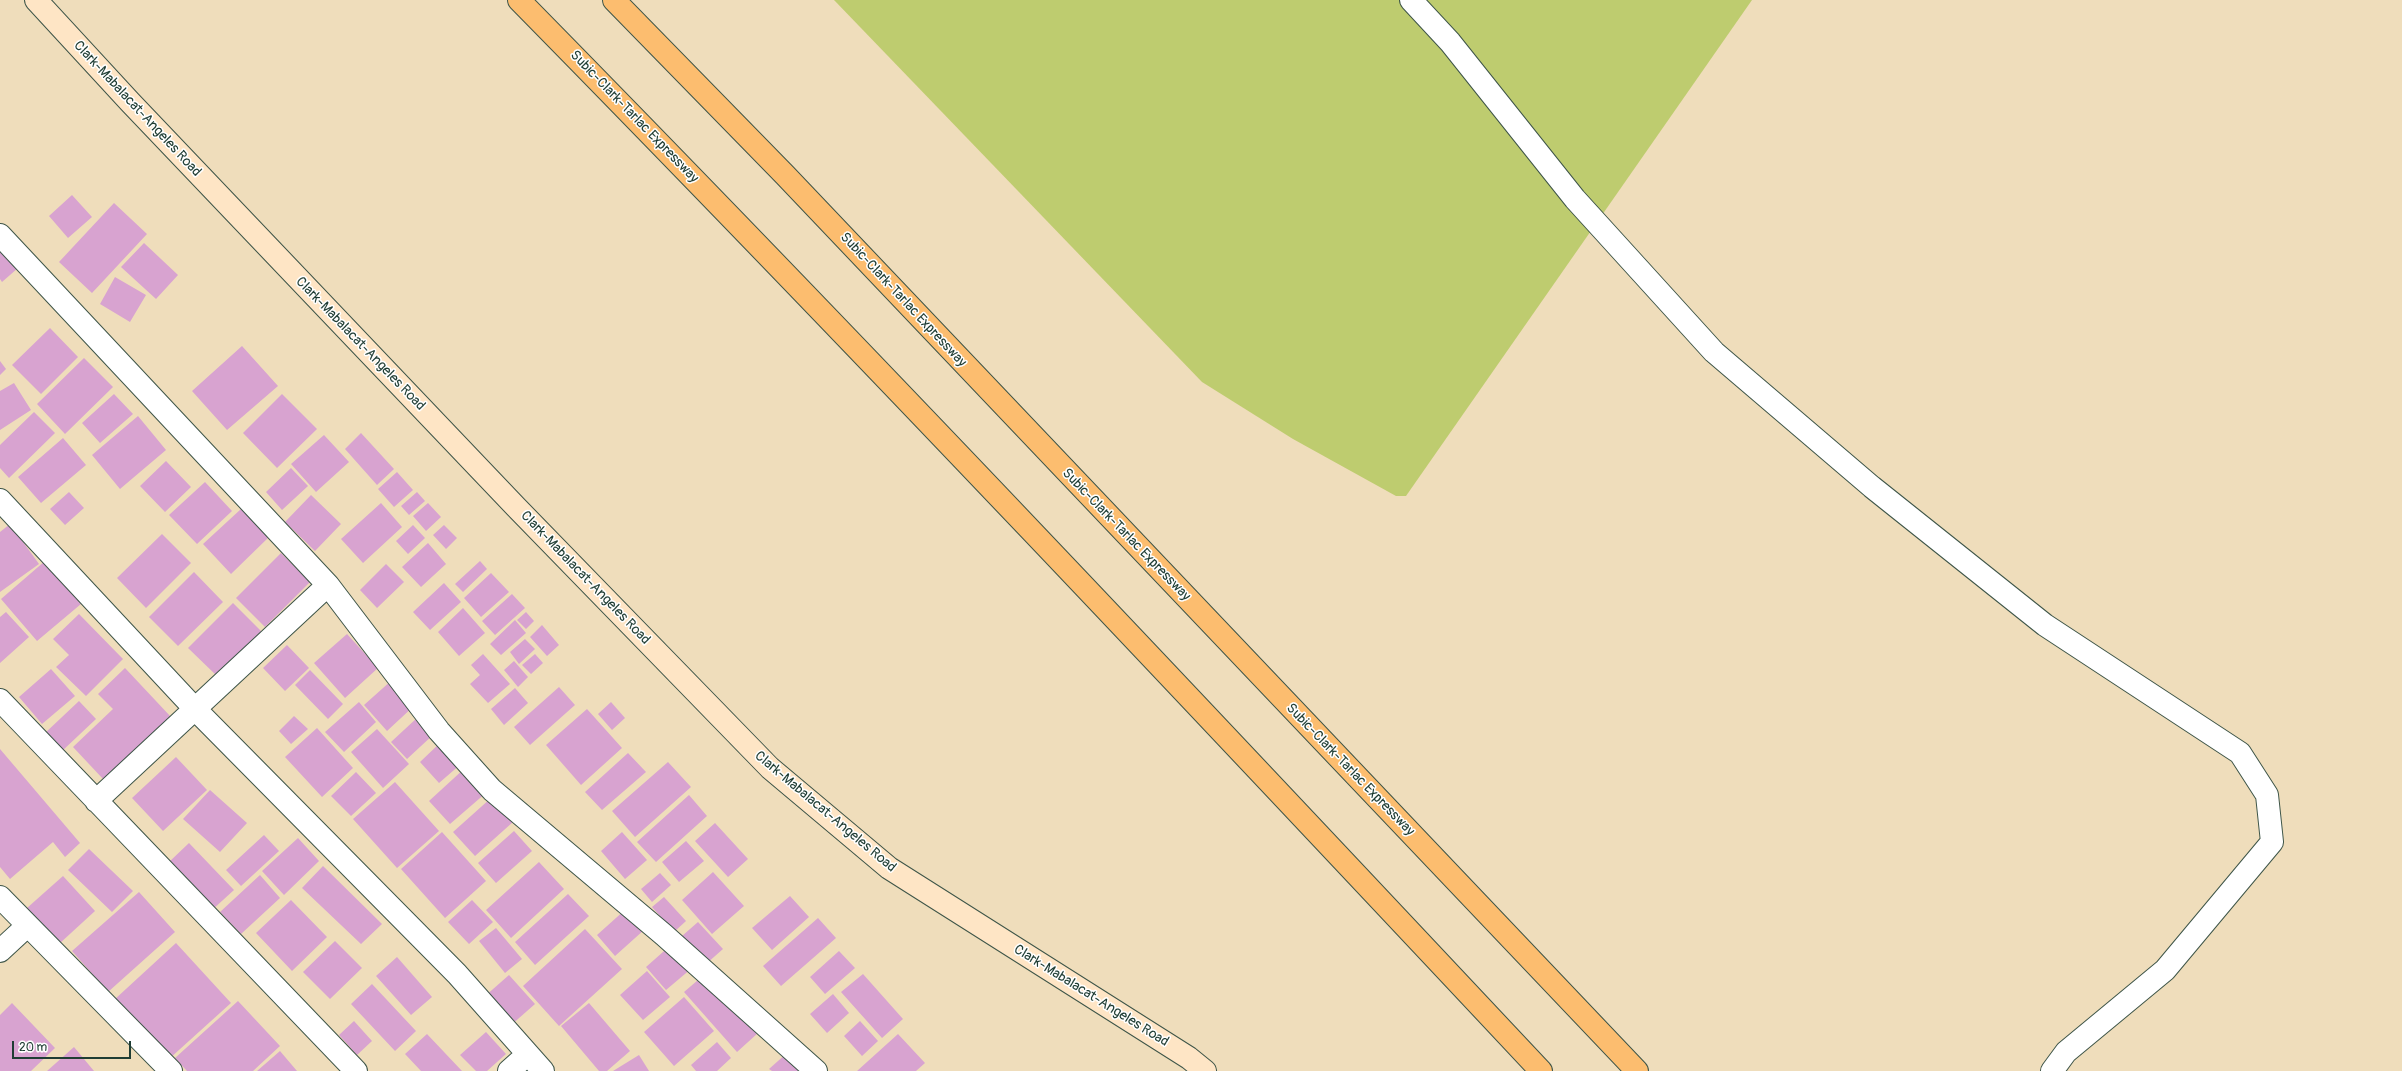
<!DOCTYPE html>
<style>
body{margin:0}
#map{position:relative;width:2402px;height:1071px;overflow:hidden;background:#efddbb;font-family:Pangolin,sans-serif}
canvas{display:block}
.scale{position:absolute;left:12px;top:1041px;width:119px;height:18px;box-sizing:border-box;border:2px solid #1f3d34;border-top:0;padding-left:5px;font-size:12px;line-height:14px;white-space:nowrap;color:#1f3d34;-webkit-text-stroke:3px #fff;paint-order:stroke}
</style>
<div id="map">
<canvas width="2402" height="1071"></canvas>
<div class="scale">20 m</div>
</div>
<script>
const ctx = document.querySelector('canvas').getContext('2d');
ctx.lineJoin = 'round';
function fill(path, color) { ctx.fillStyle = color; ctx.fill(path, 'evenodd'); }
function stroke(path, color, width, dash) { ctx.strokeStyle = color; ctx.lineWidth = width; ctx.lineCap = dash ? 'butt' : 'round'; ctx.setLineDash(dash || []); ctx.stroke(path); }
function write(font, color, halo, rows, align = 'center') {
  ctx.font = font + ' Pangolin,sans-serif'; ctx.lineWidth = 3; ctx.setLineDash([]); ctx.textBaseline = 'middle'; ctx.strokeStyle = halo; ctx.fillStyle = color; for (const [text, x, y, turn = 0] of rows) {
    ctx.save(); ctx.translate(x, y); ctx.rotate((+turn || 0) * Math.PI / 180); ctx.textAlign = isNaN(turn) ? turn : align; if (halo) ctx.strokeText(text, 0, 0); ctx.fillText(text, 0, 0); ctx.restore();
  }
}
fill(new Path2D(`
 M 834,0 L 1752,0 L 1406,496 L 1396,496 L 1293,439 L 1202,382 Z`), '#becc6f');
fill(new Path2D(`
 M 72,195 L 92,217 L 68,238 L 49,216 Z
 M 114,203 L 147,234 L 92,293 L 59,262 Z
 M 144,243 L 178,275 L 156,299 L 121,267 Z
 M 0,247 L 18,268 L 2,282 L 0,279 Z
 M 115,277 L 146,295 L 130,322 L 100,304 Z
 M 50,328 L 78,357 L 41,394 L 12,365 Z
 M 242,346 L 278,386 L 227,430 L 192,391 Z
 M 84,358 L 113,387 L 65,434 L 37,404 Z
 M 0,361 L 6,369 L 0,375 Z
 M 14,383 L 31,410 L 0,430 L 0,391 Z
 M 114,394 L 133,414 L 100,443 L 82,423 Z
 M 282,394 L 317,429 L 277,468 L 243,433 Z
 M 34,412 L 55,433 L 9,478 L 0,468 L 0,445 Z
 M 138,416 L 166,450 L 120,489 L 92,455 Z
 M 361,433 L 394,469 L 377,485 L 345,449 Z
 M 324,435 L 349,462 L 316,492 L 291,464 Z
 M 63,438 L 86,465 L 41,503 L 18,477 Z
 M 166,461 L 191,487 L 165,512 L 140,486 Z
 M 291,468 L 308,486 L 282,510 L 266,492 Z
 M 397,472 L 413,490 L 394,507 L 378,489 Z
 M 205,482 L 232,511 L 197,544 L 169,515 Z
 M 69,492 L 84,508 L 65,525 L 50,509 Z
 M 417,492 L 425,501 L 409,515 L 401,506 Z
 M 311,495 L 341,524 L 315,551 L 285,522 Z
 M 381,503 L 402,527 L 363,563 L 341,539 Z
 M 428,503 L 441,517 L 426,531 L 413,516 Z
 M 241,509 L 269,537 L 231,574 L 203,544 Z
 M 10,524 L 39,564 L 0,592 L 0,532 Z
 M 413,525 L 425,538 L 408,554 L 396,541 Z
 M 444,525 L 457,538 L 446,549 L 433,535 Z
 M 162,534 L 191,563 L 146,608 L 117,578 Z
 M 428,543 L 446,564 L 421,587 L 402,567 Z
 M 281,553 L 310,582 L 265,627 L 236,598 Z
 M 45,561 L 81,604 L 37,641 L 1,599 Z
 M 480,561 L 487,569 L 463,592 L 455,584 Z
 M 386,564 L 404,582 L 377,608 L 360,590 Z
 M 194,572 L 223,602 L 178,646 L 149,617 Z
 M 491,573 L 509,592 L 481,617 L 464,598 Z
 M 444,583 L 461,602 L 430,630 L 413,612 Z
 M 512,594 L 525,608 L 495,635 L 482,621 Z
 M 233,603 L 263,633 L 218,677 L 188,648 Z
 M 463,608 L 485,633 L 459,656 L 438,632 Z
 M 6,612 L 29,637 L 0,663 L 0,617 Z
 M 526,612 L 534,621 L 526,629 L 517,620 Z
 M 79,614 L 123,659 L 86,696 L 56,667 L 69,655 L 53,639 Z
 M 515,620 L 526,633 L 501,655 L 490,644 Z
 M 542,625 L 559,645 L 547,656 L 530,637 Z
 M 347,634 L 378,668 L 345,698 L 314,663 Z
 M 525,639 L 535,649 L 519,664 L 510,652 Z
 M 287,645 L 309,668 L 285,691 L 263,668 Z
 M 483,654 L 510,684 L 488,703 L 470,684 L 480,675 L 471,665 Z
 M 535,654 L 543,663 L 531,674 L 522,665 Z
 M 514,661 L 528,677 L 518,687 L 504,670 Z
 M 125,668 L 171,717 L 104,780 L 73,747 L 113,709 L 98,694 Z
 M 51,669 L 75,696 L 42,724 L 19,697 Z
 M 310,670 L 343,704 L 328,719 L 295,685 Z
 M 392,680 L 415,705 L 387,731 L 364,705 Z
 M 559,687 L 575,705 L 530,745 L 514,727 Z
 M 515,688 L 528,703 L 504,725 L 491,709 Z
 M 79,701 L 96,719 L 61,752 L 44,734 Z
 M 359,702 L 376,722 L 344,752 L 325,732 Z
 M 611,702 L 625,718 L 612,730 L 598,714 Z
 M 587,709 L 622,748 L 581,785 L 546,745 Z
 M 294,716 L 308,729 L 291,744 L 279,731 Z
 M 418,717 L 434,734 L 407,759 L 391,742 Z
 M 317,728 L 353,768 L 322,797 L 285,757 Z
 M 377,729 L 409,764 L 383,788 L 351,752 Z
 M 441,742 L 461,764 L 439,783 L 420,762 Z
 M 0,749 L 80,843 L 65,857 L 53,842 L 10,879 L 0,867 Z
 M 628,753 L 646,772 L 602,810 L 585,792 Z
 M 176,757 L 207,790 L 163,831 L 132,798 Z
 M 668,762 L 691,787 L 635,837 L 612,811 Z
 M 465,768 L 487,792 L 450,824 L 429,801 Z
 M 356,772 L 376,793 L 351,816 L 331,796 Z
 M 395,782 L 439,831 L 397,868 L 353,819 Z
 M 210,790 L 247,823 L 220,852 L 183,819 Z
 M 689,795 L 707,816 L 656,862 L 637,842 Z
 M 491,798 L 513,822 L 475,856 L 453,832 Z
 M 715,823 L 748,859 L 728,877 L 695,841 Z
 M 514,831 L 532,851 L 496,883 L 478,863 Z
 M 442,832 L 486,881 L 445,918 L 401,869 Z
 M 622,832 L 647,860 L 625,879 L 601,851 Z
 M 264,835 L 279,851 L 241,886 L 226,870 Z
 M 298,838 L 319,861 L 284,895 L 262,871 Z
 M 686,841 L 704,861 L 679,882 L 662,862 Z
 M 189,843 L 234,890 L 212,910 L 168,863 Z
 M 89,849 L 133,891 L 112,912 L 68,870 Z
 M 539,862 L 564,889 L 511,938 L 486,910 Z
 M 323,866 L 382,924 L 361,944 L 302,888 Z
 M 713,872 L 744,906 L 712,934 L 682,900 Z
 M 660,873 L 671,885 L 652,902 L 641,889 Z
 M 260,875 L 280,898 L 241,934 L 220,912 Z
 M 63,876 L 95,911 L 59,944 L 27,908 Z
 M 139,892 L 175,932 L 108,992 L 72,951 Z
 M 568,894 L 589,916 L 535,965 L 515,942 Z
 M 790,896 L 809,917 L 772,950 L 752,928 Z
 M 664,897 L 686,921 L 674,932 L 652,907 Z
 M 291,900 L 327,937 L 292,971 L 256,933 Z
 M 472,900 L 493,922 L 469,944 L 448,922 Z
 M 626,909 L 644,930 L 615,956 L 597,935 Z
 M 818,918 L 836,938 L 781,986 L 763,966 Z
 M 698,922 L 723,949 L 706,964 L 682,936 Z
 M 496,928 L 522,959 L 505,973 L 479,941 Z
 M 585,929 L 622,969 L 559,1026 L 523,986 Z
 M 335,941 L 362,968 L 330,999 L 303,972 Z
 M 176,943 L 231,1003 L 169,1059 L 114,1000 Z
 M 672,944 L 692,968 L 666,990 L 646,967 Z
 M 839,951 L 855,968 L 825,994 L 810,977 Z
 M 397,957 L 432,997 L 411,1015 L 376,976 Z
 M 647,971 L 670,997 L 643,1020 L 620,995 Z
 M 705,974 L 758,1033 L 737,1052 L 684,992 Z
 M 863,974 L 903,1019 L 882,1038 L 841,992 Z
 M 509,975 L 535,1004 L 510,1026 L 484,997 Z
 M 372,984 L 416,1031 L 395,1051 L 351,1004 Z
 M 833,994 L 849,1013 L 827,1033 L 810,1014 Z
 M 684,997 L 714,1031 L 674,1066 L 644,1032 Z
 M 238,1001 L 280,1046 L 253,1071 L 187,1071 L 175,1058 Z
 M 12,1003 L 55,1048 L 31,1071 L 0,1071 L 0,1015 Z
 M 589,1003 L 630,1051 L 607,1071 L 599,1071 L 561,1026 Z
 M 354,1021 L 372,1041 L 357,1055 L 339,1035 Z
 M 860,1021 L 878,1041 L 862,1056 L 844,1036 Z
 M 486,1032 L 506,1054 L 487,1071 L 476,1071 L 460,1055 Z
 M 427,1034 L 462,1071 L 421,1071 L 405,1054 Z
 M 898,1034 L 925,1063 L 916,1071 L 857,1071 Z
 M 717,1042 L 731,1058 L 717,1071 L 696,1071 L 691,1065 Z
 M 74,1047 L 94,1071 L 47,1071 Z
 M 280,1051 L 297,1071 L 257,1071 Z
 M 787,1053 L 802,1071 L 772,1071 L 769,1069 Z
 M 639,1055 L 649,1071 L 613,1071 Z`), '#d8a3d0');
const lane = new Path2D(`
 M 1411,0 L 1450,42 L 1575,199 L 1714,352 L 1872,487 L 2045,625 L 2240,753 L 2267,795 L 2272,842 L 2165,970 L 2066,1052 L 2052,1071`);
const street = new Path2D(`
 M 0,235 L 328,585 L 439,731 L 492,790 L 664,935 L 816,1071
 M 0,500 L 196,710 L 457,974 L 543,1071
 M 0,700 L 356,1071
 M 96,801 L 328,585
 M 0,897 L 171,1071
 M 0,951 L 27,926
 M 509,1071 L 528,1054`);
const secondary = new Path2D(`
 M 36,0 L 130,102 L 516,507 L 770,768 L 889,868 L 1189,1058 L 1205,1071`);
const highway = new Path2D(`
 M 519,0 C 865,352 1203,711 1541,1071
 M 614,0 L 785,175 L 1637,1071`);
stroke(lane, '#3e5548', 24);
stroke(street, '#3e5548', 24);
stroke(secondary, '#3e5548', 24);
stroke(highway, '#3e5548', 24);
stroke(lane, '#fff', 22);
stroke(street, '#fff', 22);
stroke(secondary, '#fee5c5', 22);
stroke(highway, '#fcbd6f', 22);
write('14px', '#1f3d34', '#fff', [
 ["Clark-Mabalacat-Angeles Road",137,109,47],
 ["Subic-Clark-Tarlac Expressway",634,117,46],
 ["Subic-Clark-Tarlac Expressway",903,300,47],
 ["Clark-Mabalacat-Angeles Road",360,344,46],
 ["Subic-Clark-Tarlac Expressway",1126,535,46],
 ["Clark-Mabalacat-Angeles Road",585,578,46],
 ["Subic-Clark-Tarlac Expressway",1350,770,46],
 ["Clark-Mabalacat-Angeles Road",825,812,40],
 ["Clark-Mabalacat-Angeles Road",1091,996,32]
]);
</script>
